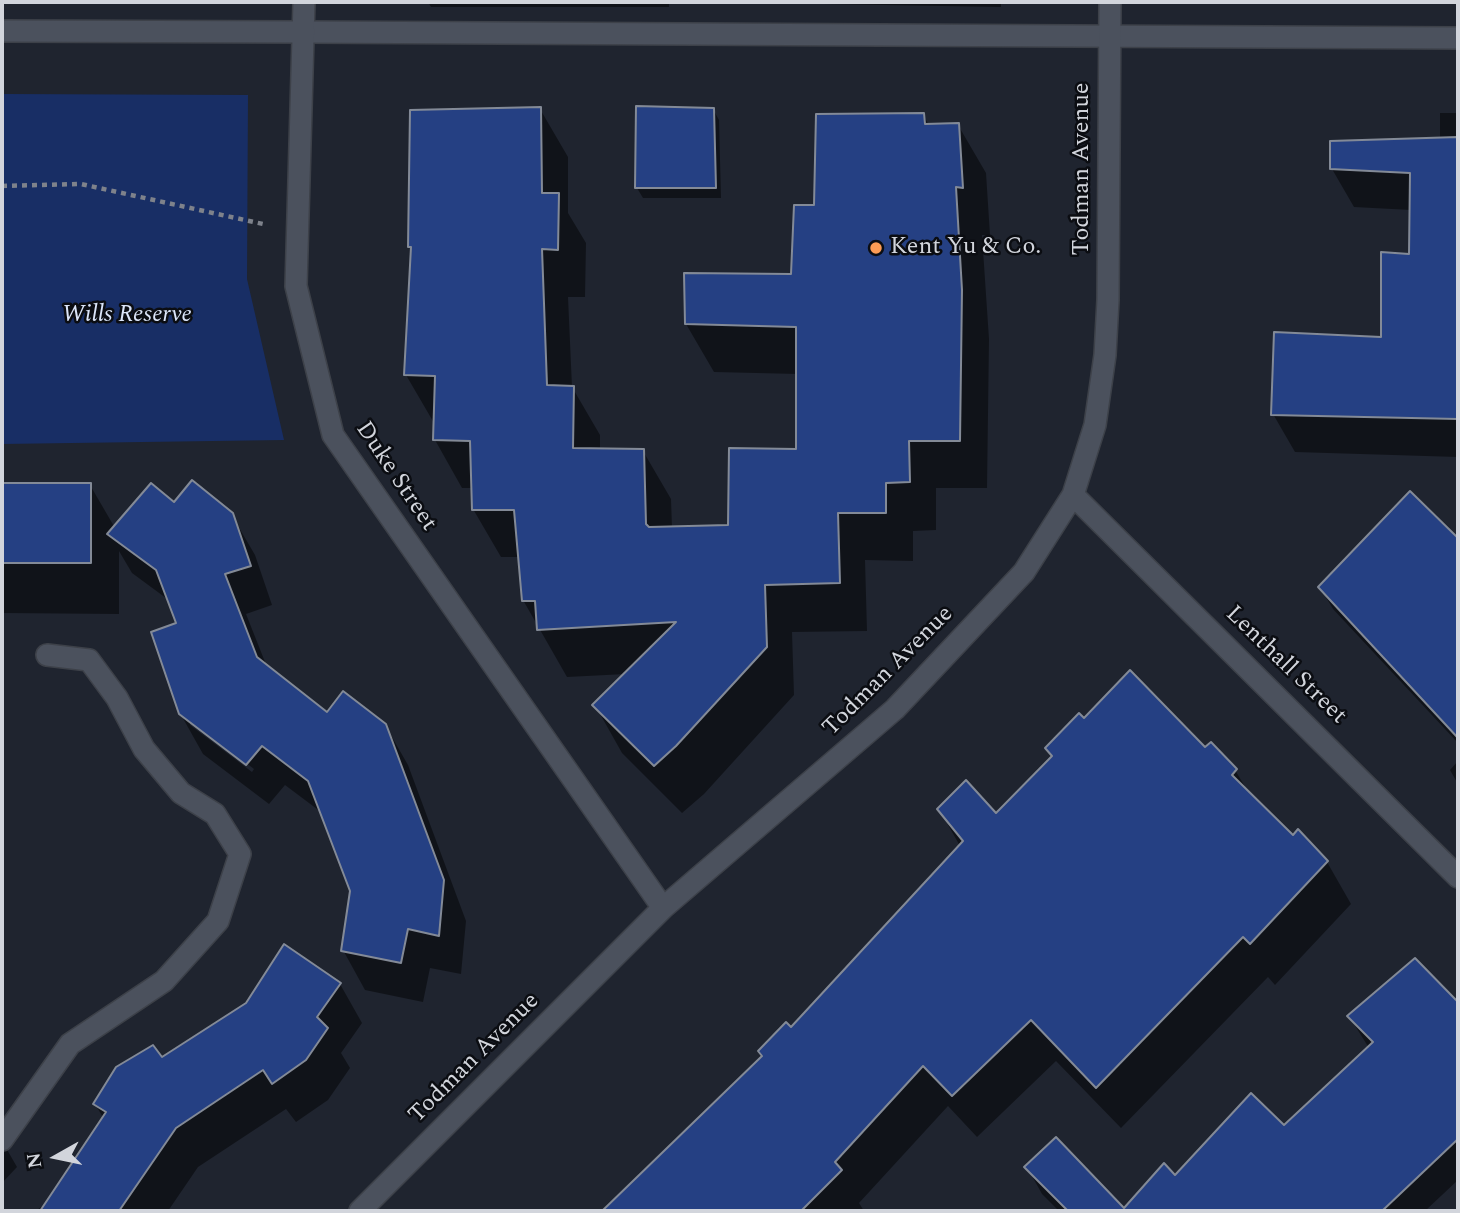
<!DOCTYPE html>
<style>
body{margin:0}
#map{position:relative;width:1460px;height:1213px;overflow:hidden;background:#1f242f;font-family:Spectral,serif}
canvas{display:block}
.frame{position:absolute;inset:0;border:4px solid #d2d5dc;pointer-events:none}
.north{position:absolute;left:21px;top:1122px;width:70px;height:70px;-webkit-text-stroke:5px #0b0d12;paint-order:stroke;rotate:261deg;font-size:19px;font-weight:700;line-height:28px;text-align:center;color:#d2d5dc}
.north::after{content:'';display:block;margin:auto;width:24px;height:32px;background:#d2d5dc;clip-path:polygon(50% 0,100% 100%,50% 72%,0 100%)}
</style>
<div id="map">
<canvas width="1460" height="1213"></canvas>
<div class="frame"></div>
<div class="north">N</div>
</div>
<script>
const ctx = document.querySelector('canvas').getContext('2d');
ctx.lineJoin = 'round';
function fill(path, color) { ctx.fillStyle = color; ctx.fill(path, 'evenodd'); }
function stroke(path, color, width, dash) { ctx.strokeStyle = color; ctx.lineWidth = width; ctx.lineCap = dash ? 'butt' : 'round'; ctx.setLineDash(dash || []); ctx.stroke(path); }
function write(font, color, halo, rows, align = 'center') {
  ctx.font = font + ' Spectral,serif'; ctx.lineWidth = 5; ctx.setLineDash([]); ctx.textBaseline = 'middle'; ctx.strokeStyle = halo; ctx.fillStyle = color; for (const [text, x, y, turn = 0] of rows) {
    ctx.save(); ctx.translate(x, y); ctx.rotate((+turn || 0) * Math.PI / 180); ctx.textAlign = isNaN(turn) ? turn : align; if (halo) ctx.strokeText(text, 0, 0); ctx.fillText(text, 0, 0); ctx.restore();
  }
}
fill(new Path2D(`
 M 2,94 L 248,95 L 247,279 L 284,440 L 2,444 Z`), '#182e65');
fill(new Path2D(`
 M 428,2 L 669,2 L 669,7 L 431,7 Z
 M 822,2 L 1001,2 L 1001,7 L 824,4 Z
 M 540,109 L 568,157 L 568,213 L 586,243 L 585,297 L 568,297 L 572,387 L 600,435 L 600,450 L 643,451 L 671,499 L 672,528 L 729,527 L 798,451 L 798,374 L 714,372 L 686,324 L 793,276 L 815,207 L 923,115 L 929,125 L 958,125 L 986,173 L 990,235 L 982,235 L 989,339 L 987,488 L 936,488 L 936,530 L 913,531 L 913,561 L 865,560 L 867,631 L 792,632 L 794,695 L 704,794 L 682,813 L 622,753 L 595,705 L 626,674 L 567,677 L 523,600 L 520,557 L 501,557 L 473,509 L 473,488 L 462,488 L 435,440 L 434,423 L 406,375 L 412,251 L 410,246 Z
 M 713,109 L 719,120 L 721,198 L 643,198 L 637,188 Z
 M 1440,113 L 1458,113 L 1458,457 L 1295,452 L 1273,414 L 1383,338 L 1411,256 L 1411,210 L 1354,207 L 1332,169 L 1440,140 Z
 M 2,485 L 90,485 L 115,528 L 174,505 L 231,514 L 255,555 L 272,605 L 246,614 L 267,667 L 327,715 L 385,725 L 408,765 L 466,921 L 461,974 L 430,968 L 423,1002 L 365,990 L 343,950 L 351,891 L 321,812 L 285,785 L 269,804 L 203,754 L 180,713 L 178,624 L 170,601 L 132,573 L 119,551 L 119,614 L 2,613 ZM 190,720 L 254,769 L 252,772 L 190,725 Z
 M 1410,494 L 1458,540 L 1458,743 L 1333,609 L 1320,587 Z
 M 1084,720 L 1205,750 L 1235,770 L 1250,795 L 1293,837 L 1298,831 L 1327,862 L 1351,904 L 1275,985 L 1268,977 L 1121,1128 L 1056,1061 L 977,1137 L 948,1106 L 859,1203 L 864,1211 L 605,1211 L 791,1029 L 960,846 L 939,809 L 996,815 L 1052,757 L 1047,748 Z
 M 1458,761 L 1458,784 L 1450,770 Z
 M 1414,960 L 1458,1004 L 1458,1180 L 1425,1211 L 1059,1211 L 1042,1194 L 1027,1167 L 1124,1210 L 1175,1178 L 1284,1128 L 1369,1048 L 1349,1016 Z
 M 340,984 L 362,1023 L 341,1053 L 350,1068 L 328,1100 L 296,1122 L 286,1109 L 198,1167 L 168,1211 L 35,1211 L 48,1203 L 104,1119 L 95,1104 L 161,1060 Z
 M 2,1141 L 17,1167 L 2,1183 Z`), '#0007');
const building = new Path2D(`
 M 636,106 L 714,108 L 716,188 L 635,188 Z
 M 541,107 L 542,193 L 559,193 L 558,250 L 542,249 L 547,385 L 574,386 L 573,448 L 644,449 L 646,524 L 649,527 L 728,525 L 729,448 L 796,449 L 796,327 L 685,324 L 684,273 L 791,274 L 794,205 L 814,205 L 816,114 L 924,113 L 925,124 L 959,123 L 963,188 L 956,187 L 962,290 L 960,441 L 909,441 L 910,482 L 886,483 L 886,513 L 838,513 L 840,583 L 765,585 L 767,647 L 676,746 L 654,766 L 592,705 L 676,622 L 537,630 L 535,601 L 522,601 L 514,510 L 472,510 L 470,441 L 433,440 L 435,376 L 404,375 L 411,247 L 408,247 L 410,110 Z
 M 1458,137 L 1458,419 L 1271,415 L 1274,332 L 1381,337 L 1381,252 L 1409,254 L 1410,173 L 1330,169 L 1330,141 Z
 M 192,480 L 233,513 L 251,566 L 225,574 L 257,657 L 327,712 L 343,691 L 386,724 L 444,880 L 439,936 L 408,929 L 401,963 L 341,951 L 350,891 L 308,781 L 262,746 L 246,765 L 179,714 L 151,632 L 176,623 L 156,570 L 107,534 L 151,483 L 174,502 Z
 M 2,483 L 91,483 L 91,563 L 2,563 Z
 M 1410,491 L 1458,538 L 1458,738 L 1318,587 Z
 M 1130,670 L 1205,747 L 1211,742 L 1237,769 L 1232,775 L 1293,835 L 1298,829 L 1328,861 L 1250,944 L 1243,937 L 1096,1088 L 1031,1020 L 952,1096 L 923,1066 L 835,1162 L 842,1170 L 801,1211 L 602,1211 L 762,1056 L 758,1051 L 786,1022 L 791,1027 L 963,841 L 937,809 L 966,780 L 996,813 L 1052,756 L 1045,748 L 1079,713 L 1084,718 Z
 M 284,944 L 341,983 L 317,1017 L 328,1028 L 306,1060 L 272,1084 L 263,1070 L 176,1128 L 119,1211 L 40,1211 L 106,1112 L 93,1104 L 116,1067 L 153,1045 L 162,1057 L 246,1003 Z
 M 1415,958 L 1458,1002 L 1458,1139 L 1382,1211 L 1068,1211 L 1024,1167 L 1056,1137 L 1124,1208 L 1164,1163 L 1175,1175 L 1251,1093 L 1284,1125 L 1373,1042 L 1347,1016 Z`);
fill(building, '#254083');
stroke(building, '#838a97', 2);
const lane = new Path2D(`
 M 2,1140 L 70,1044 L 164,981 L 218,921 L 240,854 L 215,814 L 181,793 L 144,749 L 117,698 L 89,660 L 47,655`);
const street = new Path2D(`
 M 304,32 L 1458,38`);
const secondary = new Path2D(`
 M 304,2 L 296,286 L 333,435 L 663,908
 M 2,31 L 304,32
 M 1073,495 L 1458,877
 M 360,1211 L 663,908 L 895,709 L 1024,572 L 1073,495 L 1095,425 L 1105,355 L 1108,300 L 1110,2`);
stroke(lane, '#3d4149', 24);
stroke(street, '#3d4149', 24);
stroke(secondary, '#3d4149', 24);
stroke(new Path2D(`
 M 2,186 L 81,184 L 263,224`), '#7e828b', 4.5, [5, 5]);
stroke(lane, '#4b515d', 21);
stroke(street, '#4b515d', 21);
stroke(secondary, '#4b515d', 21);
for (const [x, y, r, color] of [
 [876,248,7,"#fd9c55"]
]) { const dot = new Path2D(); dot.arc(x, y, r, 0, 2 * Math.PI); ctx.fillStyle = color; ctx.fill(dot); stroke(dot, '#0b0d12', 2.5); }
write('24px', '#d2d5dc', '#0b0d12', [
 ["Todman Avenue",1083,169,-90],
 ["Duke Street",395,477,56],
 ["Lenthall Street",1285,666,44],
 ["Todman Avenue",889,672,-45],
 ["Todman Avenue",475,1059,-45]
]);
write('24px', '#d2d5dc', '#0b0d12', [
 ["Kent Yu & Co.",890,248]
], 'left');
write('italic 24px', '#dbe5f9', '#0b0d12', [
 ["Wills Reserve",127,316]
]);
</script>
